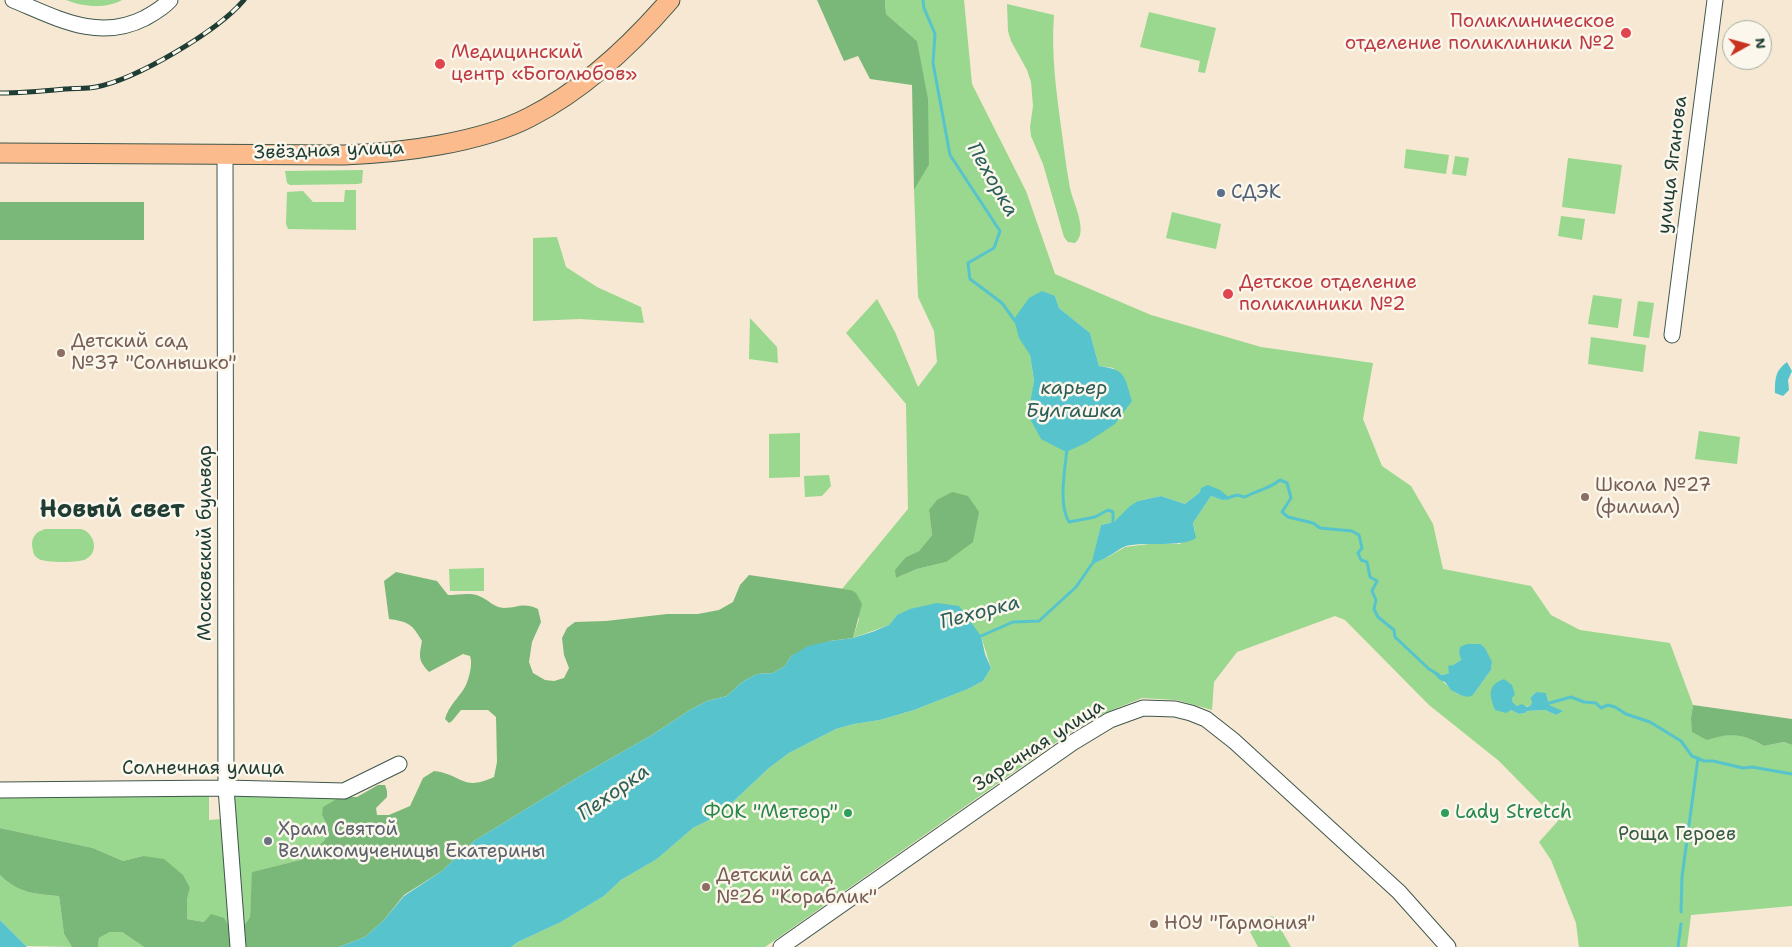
<!DOCTYPE html>
<meta charset="utf-8">
<style>
body{margin:0}
#map{position:relative;width:1792px;height:947px;overflow:hidden;background:#f6e8d2;font-family:"Shantell Sans",sans-serif}
canvas{display:block}
.north{position:absolute;left:1722px;top:20px;width:50px;height:50px;box-sizing:border-box;background:#fbf7ec;border:1px solid #a3ada2;border-radius:50%;rotate:83deg;font-size:14px;font-weight:700;line-height:20px;text-align:center;color:#1f3d34}
.north::after{content:'';display:block;margin:auto;width:18px;height:22px;background:#c8321e;clip-path:polygon(50% 0,100% 100%,50% 72%,0 100%)}
</style>
<div id="map">
<canvas width="1792" height="947"></canvas>
<div class="north">N</div>
</div>
<script>
const ctx = document.querySelector('canvas').getContext('2d');
ctx.lineJoin = 'round';
function fill(path, color) { ctx.fillStyle = color; ctx.fill(path, 'evenodd'); }
function stroke(path, color, width, dash) { ctx.strokeStyle = color; ctx.lineWidth = width; ctx.lineCap = dash ? 'butt' : 'round'; ctx.setLineDash(dash || []); ctx.stroke(path); }
function write(font, color, halo, rows, align = 'center') {
  ctx.font = font + ' "Shantell Sans",sans-serif'; ctx.lineWidth = 5; ctx.setLineDash([]); ctx.textBaseline = 'middle'; ctx.strokeStyle = halo; ctx.fillStyle = color; for (const [text, x, y, turn = 0] of rows) {
    ctx.save(); ctx.translate(x, y); ctx.rotate((+turn || 0) * Math.PI / 180); ctx.textAlign = isNaN(turn) ? turn : align; if (halo) ctx.strokeText(text, 0, 0); ctx.fillText(text, 0, 0); ctx.restore();
  }
}
fill(new Path2D(`
 M 66,0 L 122,0 C 106,9 83,7 66,0 Z
 M 885,0 L 964,0 L 972,84 L 1026,191 L 1055,274 L 1151,315 L 1261,347 L 1373,363 L 1363,419 L 1382,466 L 1411,486 L 1433,524 L 1443,569 L 1531,586 L 1551,615 L 1580,630 L 1670,643 L 1693,705 L 1691,717 L 1707,739 C 1730,732 1744,734 1764,746 L 1784,742 L 1792,745 L 1792,906 L 1691,915 L 1687,947 L 1579,947 L 1576,923 L 1551,860 L 1539,842 L 1558,821 L 1499,761 L 1429,705 L 1345,620 L 1335,616 L 1237,652 L 1214,682 L 1212,710 L 1177,700 L 1142,698 L 1107,712 L 1068,734 L 765,947 L 511,947 L 518,942 L 561,922 L 604,896 L 621,880 L 657,859 L 693,828 L 719,815 L 769,768 L 789,753 L 836,729 L 854,724 L 880,720 L 914,710 L 968,689 L 983,681 L 991,668 L 981,636 L 897,615 L 889,625 L 853,638 L 859,619 L 851,590 L 842,589 L 908,509 L 906,404 L 846,333 L 877,299 L 895,332 L 918,387 L 937,362 L 934,331 L 918,297 L 914,190 L 929,165 L 917,41 L 886,14 ZM 1055,296 L 1059,308 L 1090,333 L 1099,366 L 1114,368 L 1066,452 L 1058,447 L 1029,415 L 1034,382 L 1030,355 ZM 1200,492 L 1230,498 L 1222,500 L 1211,496 L 1193,523 L 1195,531 L 1180,544 L 1157,543 L 1125,547 L 1110,556 L 1092,564 L 1101,525 L 1114,522 L 1138,501 L 1161,496 L 1185,504 ZM 929,510 L 946,562 L 917,569 L 896,578 L 906,557 L 919,551 L 932,535 ZM 1459,653 L 1492,662 L 1491,670 L 1473,695 C 1469,695 1464,696 1460,695 C 1455,694 1440,678 1434,673 L 1443,675 L 1449,673 L 1453,665 L 1461,660 ZM 1536,692 L 1546,694 L 1549,706 L 1562,711 L 1556,715 L 1545,710 L 1527,711 L 1525,713 L 1519,714 L 1511,710 L 1495,710 L 1494,706 L 1512,698 L 1513,704 C 1519,707 1525,708 1531,705 L 1532,702 L 1530,698 Z
 M 1007,4 L 1054,15 C 1051,53 1056,89 1061,127 C 1064,147 1066,168 1070,188 C 1073,203 1089,232 1075,243 L 1068,242 L 1064,237 L 1043,164 L 1031,136 L 1030,127 L 1033,106 L 1031,82 L 1027,70 L 1011,41 L 1008,31 Z
 M 1149,12 L 1216,28 L 1205,73 L 1198,72 L 1200,61 L 1140,47 Z
 M 1406,149 L 1449,155 L 1446,174 L 1404,168 Z
 M 1455,156 L 1469,158 L 1466,176 L 1452,174 Z
 M 1568,158 L 1622,165 L 1615,214 L 1562,207 Z
 M 363,170 L 362,183 L 358,184 L 290,185 L 287,183 L 285,171 Z
 M 345,190 L 356,190 L 356,230 L 288,229 L 286,224 L 287,192 L 303,191 L 313,202 L 344,202 Z
 M 1172,212 L 1221,224 L 1216,249 L 1166,238 Z
 M 1561,216 L 1585,219 L 1582,240 L 1558,236 Z
 M 557,237 L 566,267 L 597,287 L 641,307 L 644,323 L 580,319 L 533,321 L 533,238 Z
 M 1593,295 L 1622,299 L 1618,328 L 1588,324 Z
 M 1638,301 L 1654,303 L 1649,338 L 1633,336 Z
 M 750,318 L 777,347 L 778,363 L 749,359 Z
 M 1591,337 L 1646,345 L 1643,372 L 1588,364 Z
 M 1699,431 L 1740,437 L 1737,464 L 1695,459 Z
 M 800,433 L 800,477 L 769,478 L 769,434 Z
 M 829,475 L 831,486 L 822,496 L 805,497 L 804,476 Z
 M 81,529 C 94,532 100,552 86,559 C 81,563 45,563 39,559 C 35,557 33,554 33,550 C 31,543 32,537 38,532 L 45,529 Z
 M 484,568 L 484,591 L 450,591 L 449,569 Z
 M 209,795 L 209,820 L 223,819 L 232,931 L 204,922 L 187,919 L 187,900 L 190,888 L 143,856 L 123,861 L 93,848 L 0,828 L 0,796 Z
 M 239,796 L 340,797 L 322,815 L 328,827 L 324,841 L 300,860 L 253,872 L 250,917 L 241,930 L 230,798 Z
 M 0,875 C 18,893 34,894 59,896 L 64,934 L 72,947 L 26,946 L 0,920 Z
 M 1269,916 L 1274,917 L 1291,947 L 1258,947 L 1248,928 Z
 M 110,932 L 122,932 L 144,947 L 98,947 L 99,938 Z`), '#99d88e');
fill(new Path2D(`
 M 817,0 L 885,0 L 886,14 L 917,41 L 928,99 L 929,165 L 914,190 L 912,85 L 870,79 L 858,56 L 844,61 Z
 M 0,202 L 144,202 L 144,240 L 0,240 Z
 M 952,492 L 968,496 L 979,512 L 973,542 L 946,562 L 917,569 L 896,578 L 895,570 L 906,557 L 919,551 L 932,535 L 929,510 L 937,500 Z
 M 396,572 L 437,581 L 448,595 C 457,595 472,592 479,596 C 488,599 494,608 504,608 C 518,608 523,602 538,609 L 541,622 L 532,642 L 529,662 L 533,673 L 545,680 L 554,681 L 564,678 L 569,668 L 564,655 L 562,638 L 567,628 L 575,622 L 606,621 L 667,614 L 698,614 L 719,610 L 733,602 L 740,585 L 749,575 L 851,590 L 856,593 L 862,604 L 853,638 L 830,641 L 791,656 L 785,666 L 773,673 L 757,674 L 742,682 L 727,696 L 707,701 L 690,710 L 652,735 L 580,776 L 474,841 L 442,871 L 404,895 L 384,920 L 365,937 L 339,947 L 144,947 L 122,932 L 110,932 L 99,938 L 98,947 L 72,947 L 64,934 L 59,896 C 34,894 18,893 0,875 L 0,828 L 93,848 L 123,861 L 143,856 L 164,859 L 183,875 L 190,888 L 187,900 L 187,919 L 204,922 L 211,914 L 224,918 L 232,931 L 241,930 L 250,917 L 252,872 L 300,860 L 324,841 L 328,827 L 322,815 L 323,807 L 340,797 L 357,797 L 378,785 L 385,785 L 387,791 L 387,797 L 376,808 L 377,815 L 389,815 L 410,806 L 423,778 L 434,771 C 462,774 462,792 494,777 L 497,762 L 496,717 L 488,710 L 461,710 L 452,721 L 449,723 L 445,719 C 449,705 458,699 465,687 C 469,679 473,664 470,656 L 463,654 L 429,672 C 418,660 419,657 422,641 C 412,624 409,622 389,619 L 384,581 Z
 M 1693,705 L 1792,719 L 1792,745 L 1784,742 L 1764,746 C 1744,734 1730,732 1707,740 L 1692,732 L 1691,717 Z`), '#7ab879');
fill(new Path2D(`
 M 1042,291 L 1055,296 L 1059,308 L 1090,333 L 1099,366 C 1127,370 1124,376 1132,401 L 1115,424 L 1086,443 L 1066,452 L 1041,439 L 1028,415 L 1034,381 L 1030,355 L 1019,338 L 1014,319 L 1029,298 Z
 M 1787,362 L 1792,371 L 1788,380 L 1789,390 L 1783,396 L 1775,393 C 1775,379 1775,371 1787,362 Z
 M 1208,485 L 1220,490 L 1231,499 L 1222,500 L 1211,496 L 1193,523 L 1196,538 C 1181,548 1146,541 1126,546 C 1120,548 1115,553 1109,556 C 1104,559 1097,562 1091,565 L 1101,525 L 1114,522 L 1130,506 L 1138,501 L 1161,496 L 1185,504 L 1200,492 L 1201,488 Z
 M 937,603 L 959,606 L 981,636 L 985,654 L 991,668 L 983,681 L 968,689 L 914,710 L 880,720 L 854,724 L 836,729 L 789,753 L 769,768 L 719,815 L 693,828 L 657,859 L 621,880 L 604,896 L 561,922 L 518,942 L 511,947 L 339,947 L 365,937 L 384,920 L 404,896 L 442,871 L 474,841 L 580,776 L 652,735 L 690,710 L 707,701 L 727,696 L 742,682 L 757,674 L 773,673 L 785,666 L 791,656 L 808,646 L 830,641 L 853,638 L 872,632 L 889,625 L 897,615 L 910,609 Z
 M 1467,644 L 1480,644 L 1485,648 L 1492,662 L 1491,670 L 1473,695 L 1468,697 L 1460,695 L 1451,690 L 1445,682 L 1440,680 L 1433,673 L 1443,675 L 1449,673 L 1448,666 L 1453,665 L 1461,660 L 1459,653 L 1460,647 Z
 M 1504,679 L 1512,685 L 1515,694 L 1512,698 L 1513,703 L 1517,706 L 1522,704 L 1527,707 L 1531,705 L 1532,702 L 1530,698 L 1536,692 L 1546,693 L 1549,705 L 1563,711 L 1556,715 L 1545,710 L 1527,711 L 1525,713 L 1519,714 L 1511,710 L 1506,713 L 1495,710 C 1490,697 1486,685 1504,679 Z
 M 0,920 L 27,947 L 0,947 Z`), '#57c4cd');
stroke(new Path2D(`
 M 923,0 L 924,8 L 935,34 L 933,63 L 950,155 L 1000,231 L 994,248 L 968,263 L 970,279 L 1002,303 L 1015,321
 M 1067,449 C 1065,469 1058,504 1069,522 L 1095,517 L 1108,510 L 1113,512 L 1113,525
 M 1227,498 L 1237,495 L 1245,497 C 1258,490 1269,489 1280,480 L 1287,483 L 1291,498 L 1282,512 L 1288,517 L 1313,523 L 1320,528 L 1352,531 L 1359,535 L 1362,548 L 1358,553 L 1361,560 L 1367,562 L 1370,577 L 1377,581 L 1372,591 L 1376,600 L 1374,609 L 1378,617 L 1394,630 L 1395,637 L 1429,669 L 1439,675
 M 981,636 L 1013,622 L 1039,621 L 1076,587 L 1094,561
 M 1546,704 L 1571,697 L 1584,702 L 1596,703 L 1601,708 L 1608,705 L 1615,707 L 1626,714 L 1650,722 L 1681,741 L 1692,756 L 1704,761 L 1713,761 L 1743,768 L 1752,767 L 1792,774
 M 1681,912 L 1682,877 L 1698,758
 M 1678,947 L 1681,924`), '#57c4cd', 3);
const minor = new Path2D(`
 M 13,0 C 57,18 98,42 145,18 C 154,13 164,7 170,0
 M 225,155 L 226,788 L 238,947
 M 1672,335 L 1715,0
 M 0,790 L 226,788 L 344,791 L 399,764
 M 781,947 L 1072,743 L 1110,720 L 1143,708 L 1175,709 L 1191,713 L 1206,719 L 1234,741 L 1399,892 L 1448,947`);
const major = new Path2D(`
 M 0,153 L 344,155 C 401,153 480,143 530,117 C 583,90 632,44 670,0`);
stroke(minor, '#3f574c', 17);
stroke(major, '#3f574c', 21);
stroke(minor, '#fff', 15);
stroke(major, '#fbbb8c', 19);
const rail = new Path2D(`
 M 0,93 C 22,93 44,91 65,89 C 75,88 86,89 96,87 C 137,79 218,31 244,0`);
stroke(rail, '#1f3d34', 5);
stroke(rail, '#fbf7ec', 3, [9]);
for (const [x, y, r, color] of [
 [1626,33,6,"#e0444e"],
 [440,64,6,"#e0444e"],
 [1221,193,5,"#5c6f8a"],
 [1228,294,6,"#e0444e"],
 [61,353,5,"#8d6e63"],
 [1585,497,5,"#8d6e63"],
 [848,813,5,"#2e9e5b"],
 [1445,813,5,"#2e9e5b"],
 [268,841,5,"#6b7280"],
 [706,887,5,"#8d6e63"],
 [1154,924,5,"#8d6e63"]
]) { const dot = new Path2D(); dot.arc(x, y, r, 0, 2 * Math.PI); ctx.fillStyle = color; ctx.fill(dot); stroke(dot, '#fbf7ec', 2); }
write('19px', '#be3a42', '#fbf7ec', [
 ["Поликлиническое",1615,22,"right"],
 ["отделение поликлиники №2",1615,44,"right"],
 ["Медицинский",451,53],
 ["центр «Боголюбов»",451,75],
 ["Детское отделение",1239,283],
 ["поликлиники №2",1239,305]
], 'left');
write('19px', '#1f3d34', '#fbf7ec', [
 ["Звёздная улица",329,151,-2],
 ["улица Яганова",1673,165,-83],
 ["Московский бульвар",206,543,-90],
 ["Заречная улица",1039,746,-33],
 ["Солнечная улица",203,769]
]);
write('19px', '#4e5e75', '#fbf7ec', [
 ["СДЭК",1231,193]
], 'left');
write('19px', '#785e54', '#fbf7ec', [
 ["Детский сад",71,342],
 ["№37 \"Солнышко\"",71,364],
 ["Школа №27",1595,486],
 ["(филиал)",1595,508],
 ["Детский сад",716,876],
 ["№26 \"Кораблик\"",716,898],
 ["НОУ \"Гармония\"",1164,924]
], 'left');
write('19px', '#27864d', '#fbf7ec', [
 ["ФОК \"Метеор\"",838,813],
 ["Lady Stretch",1455,813,"left"]
], 'right');
write('19px', '#5b616d', '#fbf7ec', [
 ["Храм Святой",278,830],
 ["Великомученицы Екатерины",278,852]
], 'left');
write('19px', '#375c46', '#fbf7ec', [
 ["Роща Героев",1677,835]
]);
write('italic 20px', '#2d5f5a', '#fbf7ec', [
 ["Пехорка",992,180,60],
 ["карьер",1074,389],
 ["Булгашка",1074,412],
 ["Пехорка",980,613,-15],
 ["Пехорка",614,793,-35]
]);
write('bold 24px', '#1f3d34', '#fbf7ec', [
 ["Новый свет",112,511]
]);
</script>
